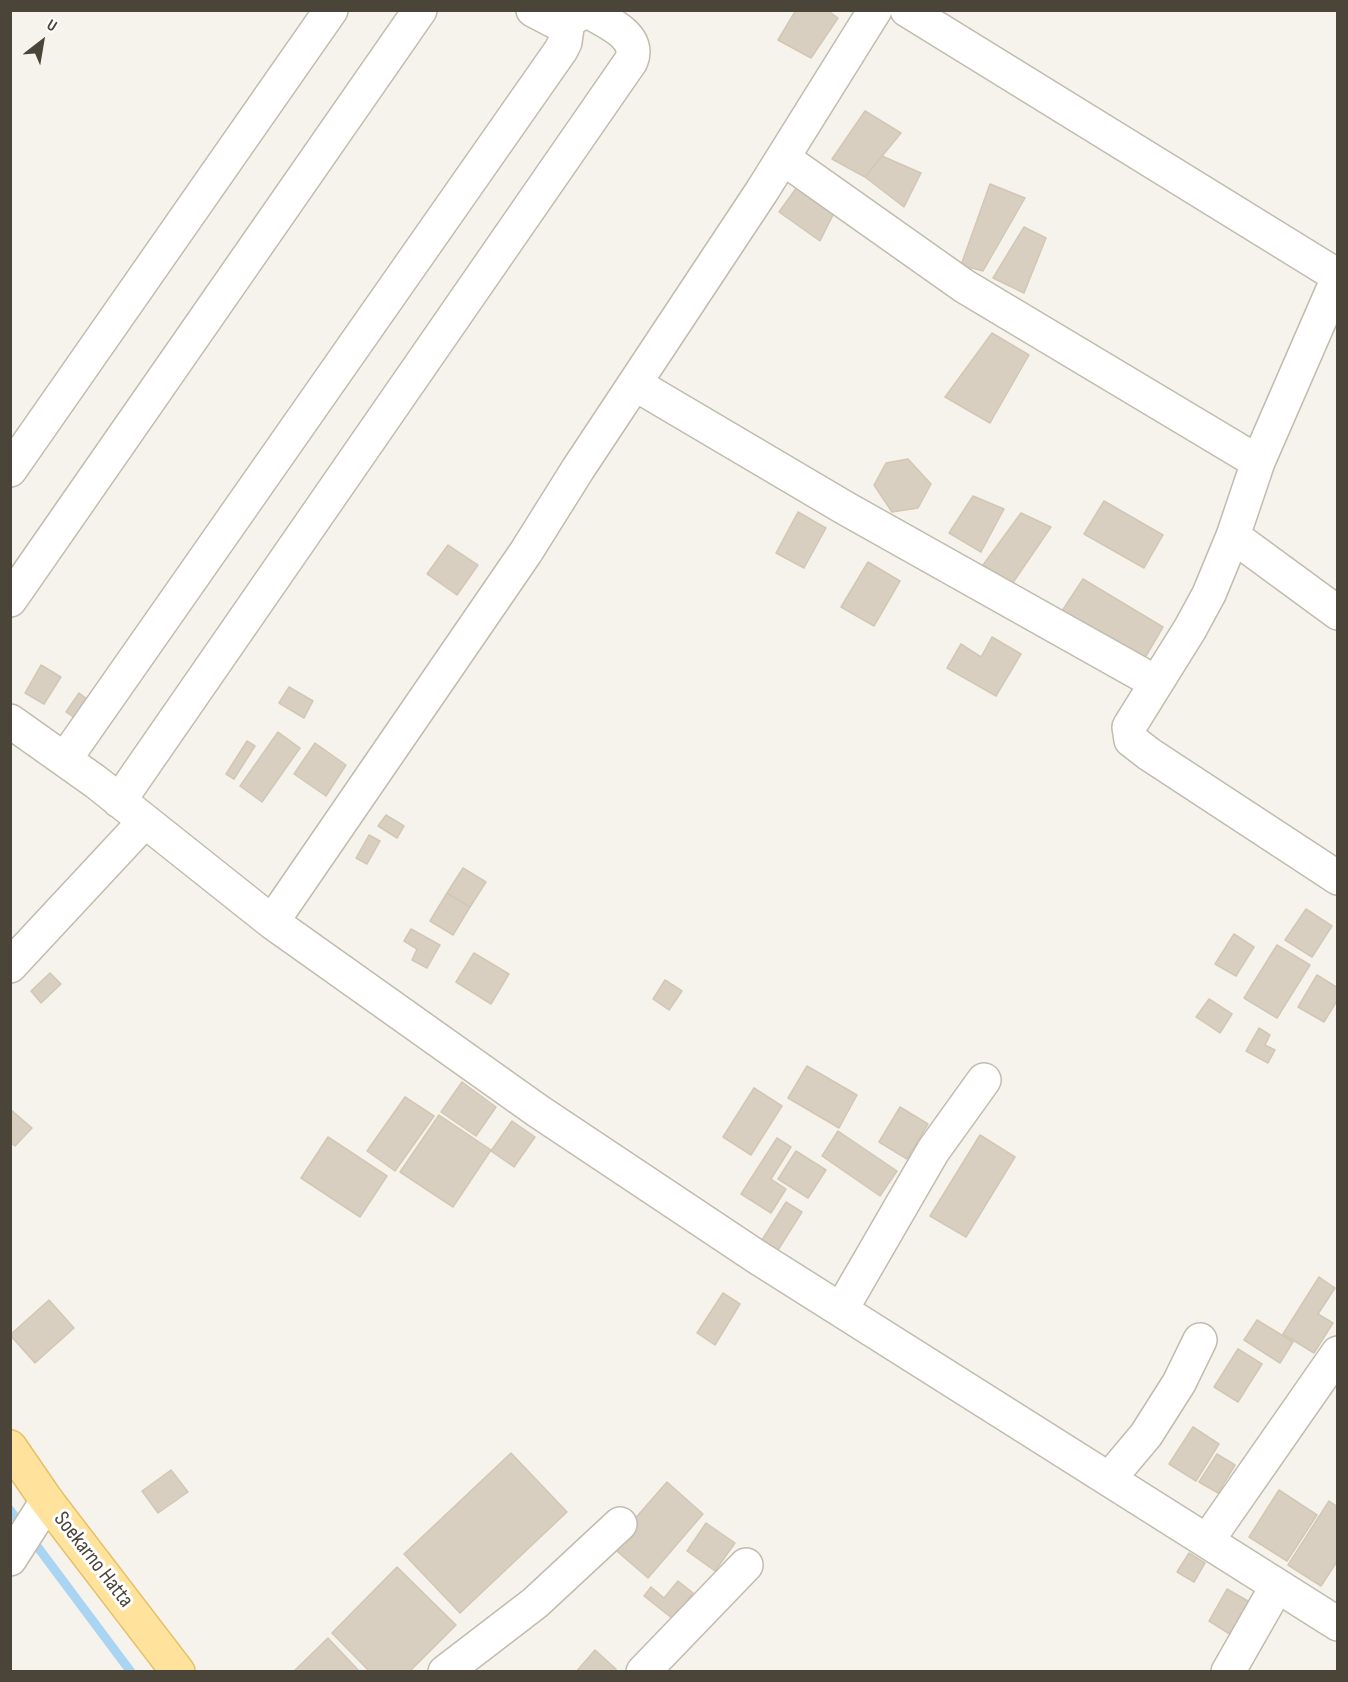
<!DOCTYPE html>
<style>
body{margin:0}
#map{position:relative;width:1348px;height:1682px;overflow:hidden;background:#f6f3ec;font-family:"Sofia Sans Condensed",sans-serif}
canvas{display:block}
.frame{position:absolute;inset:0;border:12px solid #4b4439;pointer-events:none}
.north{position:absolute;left:12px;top:12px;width:60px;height:60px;-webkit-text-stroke:4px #fff;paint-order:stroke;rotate:31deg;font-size:16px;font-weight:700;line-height:24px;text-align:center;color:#4b4439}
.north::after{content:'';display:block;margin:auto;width:21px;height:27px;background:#4b4439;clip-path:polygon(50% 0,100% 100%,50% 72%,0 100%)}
</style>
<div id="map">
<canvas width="1348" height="1682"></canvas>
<div class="frame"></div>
<div class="north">U</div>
</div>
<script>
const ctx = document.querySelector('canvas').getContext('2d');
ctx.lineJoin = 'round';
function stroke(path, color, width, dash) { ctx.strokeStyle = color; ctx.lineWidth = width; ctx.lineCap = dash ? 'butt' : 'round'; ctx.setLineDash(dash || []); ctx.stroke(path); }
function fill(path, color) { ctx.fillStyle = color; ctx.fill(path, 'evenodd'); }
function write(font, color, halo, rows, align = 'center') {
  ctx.font = font + ' "Sofia Sans Condensed",sans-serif'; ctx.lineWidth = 6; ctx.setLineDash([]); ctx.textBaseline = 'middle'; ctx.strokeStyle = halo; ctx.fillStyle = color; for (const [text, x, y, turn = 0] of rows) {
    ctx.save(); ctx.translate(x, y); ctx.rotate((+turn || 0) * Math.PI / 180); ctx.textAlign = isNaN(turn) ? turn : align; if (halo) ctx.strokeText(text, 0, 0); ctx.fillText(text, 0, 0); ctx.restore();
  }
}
stroke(new Path2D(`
 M 10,1510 L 131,1672`), '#a9d4f2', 9);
const building = new Path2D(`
 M 796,10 L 827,10 L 838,18 L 811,58 L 778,40 Z
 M 865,111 L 901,133 L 865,177 L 832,159 Z
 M 882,156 L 921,173 L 904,207 L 865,177 Z
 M 990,184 L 1025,198 L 983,271 L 961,265 Z
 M 797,187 L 834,213 L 820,241 L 779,212 Z
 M 1024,227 L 1046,238 L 1024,293 L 993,278 Z
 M 992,333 L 1029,355 L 990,423 L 945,397 Z
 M 908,459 L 931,484 L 918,508 L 892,512 L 874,485 L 886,463 Z
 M 973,496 L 1004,509 L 981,552 L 949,533 Z
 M 1104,501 L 1163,535 L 1144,568 L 1084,534 Z
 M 798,512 L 826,528 L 804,568 L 776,553 Z
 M 1021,513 L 1051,527 L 1012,584 L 983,565 Z
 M 448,545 L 478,565 L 457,595 L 427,574 Z
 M 868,562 L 900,581 L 874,626 L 841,607 Z
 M 1083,579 L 1163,627 L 1139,668 L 1060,614 Z
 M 992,637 L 1021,654 L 996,696 L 947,668 L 961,644 L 981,657 Z
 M 41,665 L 61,677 L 44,704 L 25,693 Z
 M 289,687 L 313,701 L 304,718 L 279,703 Z
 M 79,693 L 92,703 L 75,718 L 66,712 Z
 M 278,732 L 300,748 L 262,802 L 240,786 Z
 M 247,741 L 255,746 L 234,779 L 226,774 Z
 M 315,743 L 346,765 L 326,796 L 294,774 Z
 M 386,815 L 404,826 L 397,838 L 378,826 Z
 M 369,835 L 380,841 L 367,864 L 356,858 Z
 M 463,868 L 486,882 L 470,907 L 447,893 Z
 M 447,893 L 470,907 L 453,935 L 430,921 Z
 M 1306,909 L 1332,926 L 1312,957 L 1285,940 Z
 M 411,929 L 440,945 L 427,968 L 412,960 L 417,949 L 404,941 Z
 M 1234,934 L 1254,947 L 1236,976 L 1215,964 Z
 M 1277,945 L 1310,965 L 1277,1018 L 1244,998 Z
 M 474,953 L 509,974 L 491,1004 L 456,982 Z
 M 50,973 L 61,984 L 41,1003 L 31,991 Z
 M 1317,975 L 1338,988 L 1338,999 L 1324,1022 L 1298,1007 Z
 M 665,980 L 682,991 L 669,1010 L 653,999 Z
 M 1209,999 L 1232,1014 L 1220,1033 L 1196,1017 Z
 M 1259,1028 L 1270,1035 L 1265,1045 L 1275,1050 L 1268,1063 L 1246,1051 Z
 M 807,1066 L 857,1095 L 839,1128 L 788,1098 Z
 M 462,1082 L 496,1107 L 476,1136 L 441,1112 Z
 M 754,1088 L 782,1106 L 751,1155 L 723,1137 Z
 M 405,1097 L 434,1116 L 395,1171 L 367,1151 Z
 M 900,1107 L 928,1124 L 907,1159 L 879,1142 Z
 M 10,1109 L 32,1128 L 15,1146 L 10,1142 Z
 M 439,1115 L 491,1150 L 453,1207 L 400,1172 Z
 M 512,1121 L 535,1137 L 514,1167 L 491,1151 Z
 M 838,1131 L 897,1171 L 880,1196 L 822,1156 Z
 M 980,1135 L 1015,1157 L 966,1237 L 930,1216 Z
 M 328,1137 L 387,1176 L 360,1217 L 301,1178 Z
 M 777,1138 L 791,1147 L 771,1179 L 786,1189 L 771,1213 L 741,1194 Z
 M 796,1151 L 826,1170 L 808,1198 L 778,1179 Z
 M 786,1202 L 802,1212 L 778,1250 L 762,1240 Z
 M 1319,1277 L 1335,1288 L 1318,1314 L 1333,1323 L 1314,1353 L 1283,1334 Z
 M 723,1293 L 740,1304 L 715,1345 L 697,1333 Z
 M 49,1300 L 74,1328 L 35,1363 L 10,1335 Z
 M 1257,1320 L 1293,1342 L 1280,1363 L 1244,1340 Z
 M 1238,1349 L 1262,1364 L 1238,1402 L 1214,1387 Z
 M 1193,1427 L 1219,1444 L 1196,1481 L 1169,1464 Z
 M 511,1453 L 567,1512 L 460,1613 L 404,1554 Z
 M 1217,1454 L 1235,1465 L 1218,1493 L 1199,1482 Z
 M 171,1470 L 188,1492 L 158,1513 L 142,1491 Z
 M 667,1482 L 703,1514 L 648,1578 L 611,1546 Z
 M 1279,1490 L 1317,1515 L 1287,1561 L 1249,1537 Z
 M 1329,1501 L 1338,1507 L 1338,1560 L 1321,1586 L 1288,1565 Z
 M 706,1523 L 735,1543 L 715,1571 L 687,1551 Z
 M 1189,1553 L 1205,1563 L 1194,1582 L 1177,1572 Z
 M 397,1567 L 456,1625 L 409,1672 L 370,1672 L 332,1633 Z
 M 678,1581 L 693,1593 L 673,1619 L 644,1596 L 651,1587 L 664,1598 Z
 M 1227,1589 L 1255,1605 L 1236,1638 L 1209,1621 Z
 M 328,1638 L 360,1672 L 293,1672 Z
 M 595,1650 L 616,1669 L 614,1672 L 576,1672 Z`);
fill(building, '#d8cfc1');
stroke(building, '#d3c7b4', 1.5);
const minor = new Path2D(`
 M 533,10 L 558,23 L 568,21 L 585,11
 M 907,10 L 1338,276
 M 783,158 L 964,286 L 1258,462
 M 1338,278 L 1258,462 L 1233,536 L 1209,594 L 1190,629 L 1129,727 L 1131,740 L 1149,754 L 1338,878
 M 635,384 L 845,508 L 1155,682
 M 10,470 L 331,10
 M 1233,536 L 1338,613
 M 10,600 L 420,10
 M 10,721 L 96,782 L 272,922 L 538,1111 L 757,1257 L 1338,1624
 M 65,759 L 561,50 L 565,42 L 568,21
 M 119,801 L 631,61 C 642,35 604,21 586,10
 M 272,922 L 526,552 L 578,469 L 762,191 L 875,10
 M 10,966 L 145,821
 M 841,1310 L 933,1151 L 984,1080
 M 1109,1479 L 1146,1435 L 1179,1383 L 1200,1340
 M 1207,1541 L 1338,1353
 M 10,1559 L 47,1501
 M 445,1672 L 535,1603 L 620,1524
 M 643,1672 L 746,1565
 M 1228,1672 L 1277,1586`);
const major = new Path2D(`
 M 10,1447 L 47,1501 L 178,1672`);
stroke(minor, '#c2bbae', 36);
stroke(major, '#e6c16a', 36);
stroke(minor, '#fff', 33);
stroke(major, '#ffe39c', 33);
write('22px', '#4b4439', '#fff', [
 ["Soekarno Hatta",93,1560,52]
]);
</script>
